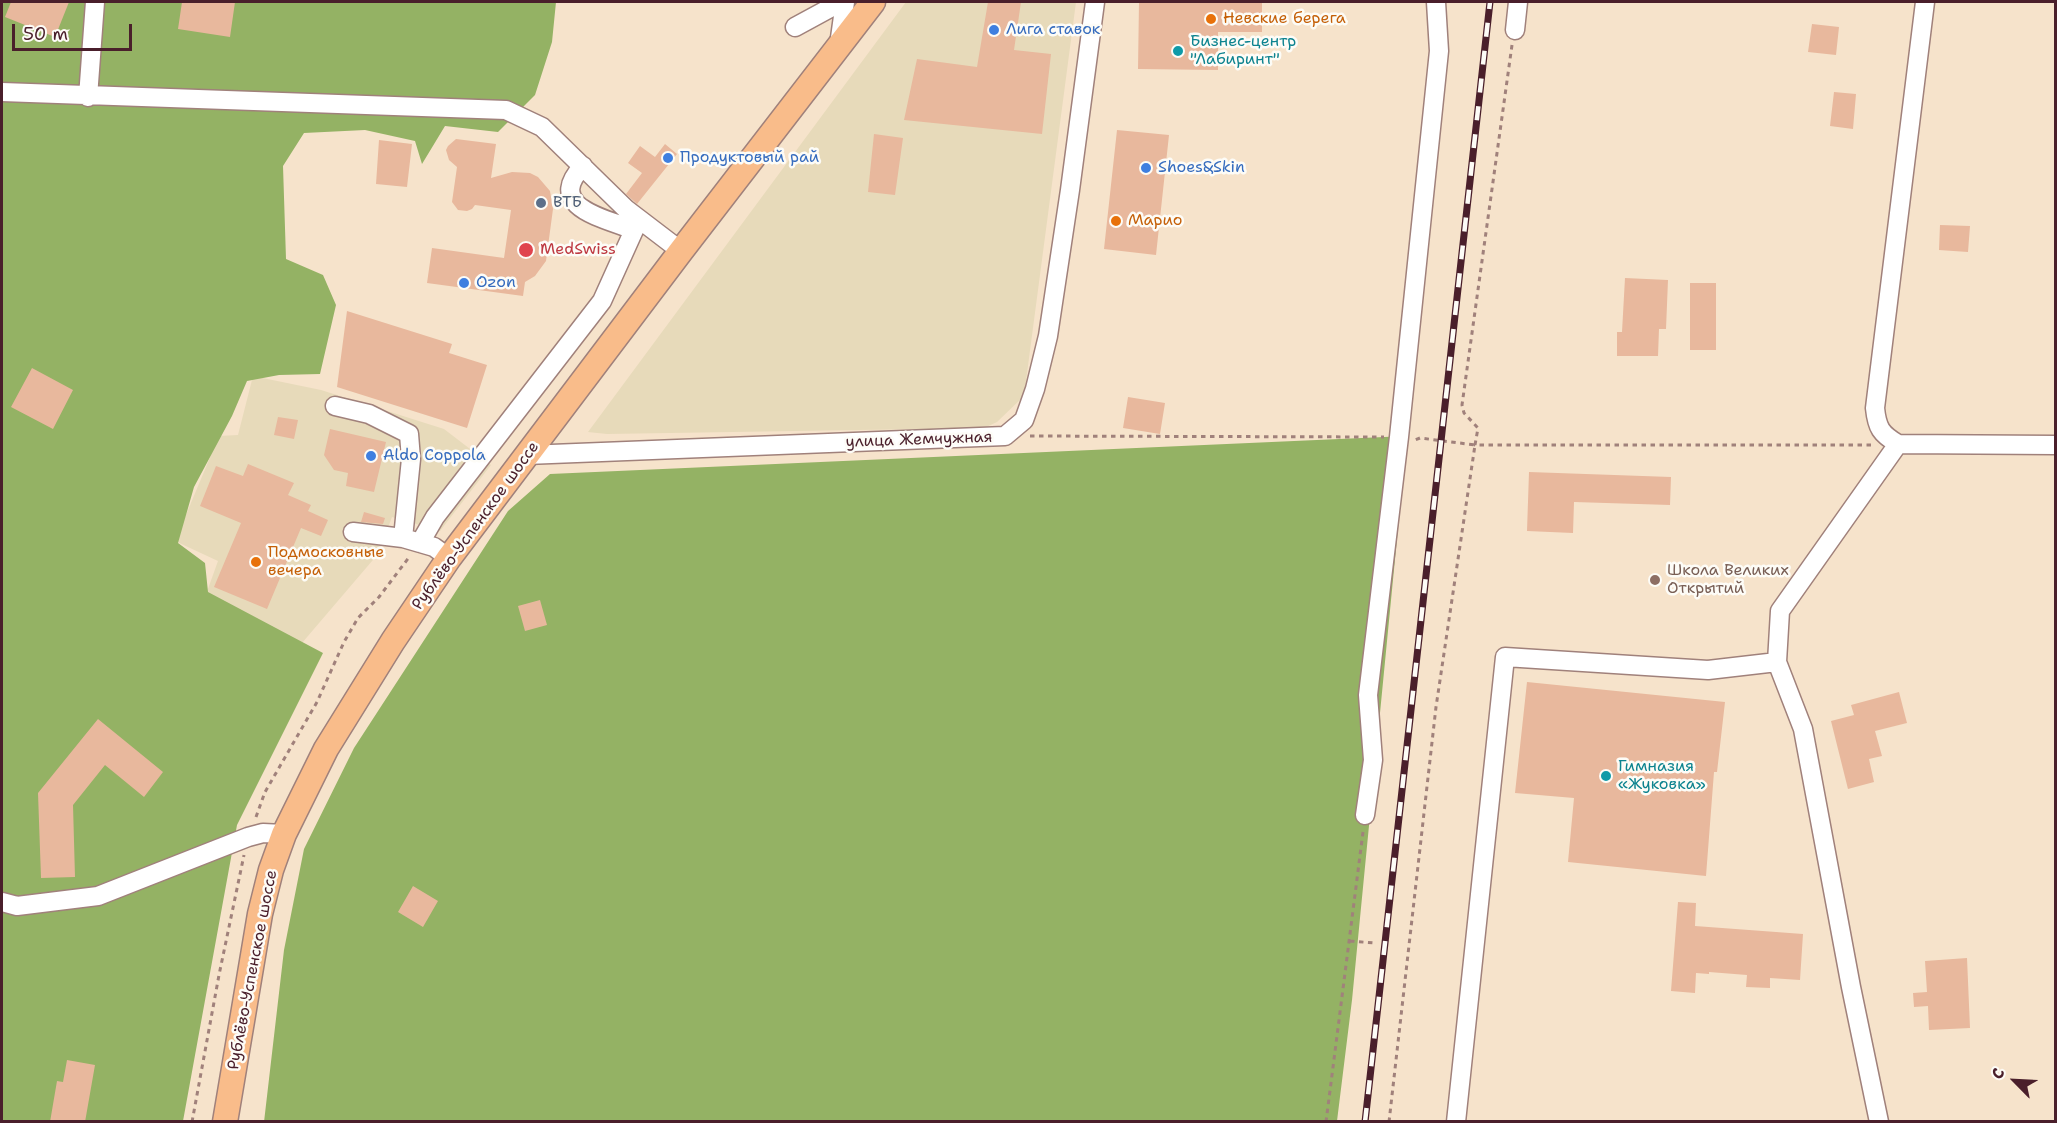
<!DOCTYPE html>
<meta charset="utf-8">
<style>
body{margin:0}
#map{position:relative;width:2057px;height:1123px;overflow:hidden;background:#f6e3cb;font-family:"Shantell Sans",sans-serif}
canvas{display:block}
.frame{position:absolute;inset:0;border:3px solid #4a1f2b;pointer-events:none}
.north{position:absolute;left:1985px;top:1051px;width:60px;height:60px;-webkit-text-stroke:4px #fdfcf7;paint-order:stroke;rotate:294deg;font-size:16px;font-weight:700;line-height:24px;text-align:center;color:#4a1f2b}
.north::after{content:'';display:block;margin:auto;width:21px;height:27px;background:#4a1f2b;clip-path:polygon(50% 0,100% 100%,50% 72%,0 100%)}
.scale{position:absolute;left:12px;top:24px;width:120px;height:27px;box-sizing:border-box;border:3px solid #4a1f2b;border-top:0;padding-left:8px;font-size:18px;line-height:21px;white-space:nowrap;color:#4a1f2b;-webkit-text-stroke:4px #fdfcf7;paint-order:stroke}
</style>
<div id="map">
<canvas width="2057" height="1123"></canvas>
<div class="frame"></div>
<div class="north">С</div>
<div class="scale">50 m</div>
</div>
<script>
const ctx = document.querySelector('canvas').getContext('2d');
ctx.lineJoin = 'round';
function fill(path, color) { ctx.fillStyle = color; ctx.fill(path, 'evenodd'); }
function stroke(path, color, width, dash) { ctx.strokeStyle = color; ctx.lineWidth = width; ctx.lineCap = dash ? 'butt' : 'round'; ctx.setLineDash(dash || []); ctx.stroke(path); }
function write(font, color, halo, rows, align = 'center') {
  ctx.font = font + ' "Shantell Sans",sans-serif'; ctx.lineWidth = 5; ctx.setLineDash([]); ctx.textBaseline = 'middle'; ctx.strokeStyle = halo; ctx.fillStyle = color; for (const [text, x, y, turn = 0] of rows) {
    ctx.save(); ctx.translate(x, y); ctx.rotate((+turn || 0) * Math.PI / 180); ctx.textAlign = isNaN(turn) ? turn : align; if (halo) ctx.strokeText(text, 0, 0); ctx.fillText(text, 0, 0); ctx.restore();
  }
}
fill(new Path2D(`
 M 906,2 L 1076,2 L 1024,396 L 997,422 L 984,428 L 607,434 L 588,432 Z
 M 253,376 L 321,390 L 444,429 L 491,465 L 440,531 L 392,517 L 378,554 L 296,650 L 204,600 L 218,561 L 175,541 L 219,436 L 238,435 Z`), '#e7daba');
fill(new Path2D(`
 M 2,2 L 556,2 L 552,42 L 535,95 L 498,132 L 445,126 L 422,164 L 415,141 L 365,130 L 304,133 L 283,166 L 286,259 L 323,275 L 336,305 L 320,374 L 279,375 L 247,381 L 232,416 L 194,487 L 178,543 L 205,563 L 208,592 L 323,653 L 237,825 L 183,1121 L 2,1122 Z
 M 1407,436 L 1352,1000 L 1337,1121 L 264,1122 L 284,950 L 304,849 L 354,748 L 508,511 L 550,474 Z`), '#94b264');
fill(new Path2D(`
 M 11,2 L 69,2 L 55,37 L 5,17 Z
 M 182,2 L 235,2 L 230,37 L 178,29 Z
 M 988,2 L 1021,2 L 1014,50 L 1051,54 L 1042,134 L 904,120 L 917,59 L 977,67 Z
 M 1139,2 L 1262,2 L 1262,32 L 1218,32 L 1218,70 L 1138,69 Z
 M 1812,24 L 1839,27 L 1836,55 L 1808,52 Z
 M 1834,92 L 1856,94 L 1853,129 L 1830,126 Z
 M 1117,130 L 1169,135 L 1156,255 L 1104,249 Z
 M 874,134 L 903,138 L 895,195 L 868,192 Z
 M 456,139 L 496,144 L 491,178 L 512,172 L 530,173 L 538,177 L 550,191 L 553,209 L 546,261 L 535,276 L 525,282 L 523,296 L 427,283 L 432,248 L 504,258 L 511,210 L 475,205 L 472,209 L 467,211 L 458,210 L 452,202 L 457,167 L 449,160 L 446,150 L 448,146 Z
 M 379,140 L 412,144 L 407,187 L 376,184 Z
 M 665,144 L 677,154 L 637,204 L 626,194 L 642,173 L 628,163 L 640,146 L 655,157 Z
 M 1940,225 L 1970,226 L 1968,252 L 1939,250 Z
 M 1625,278 L 1668,280 L 1666,329 L 1659,329 L 1658,356 L 1617,356 L 1617,332 L 1622,332 Z
 M 1690,283 L 1716,283 L 1716,350 L 1690,350 Z
 M 347,311 L 452,344 L 449,353 L 487,365 L 467,428 L 337,387 Z
 M 32,368 L 73,390 L 53,429 L 11,407 Z
 M 1128,397 L 1165,403 L 1160,434 L 1123,428 Z
 M 278,417 L 298,420 L 294,439 L 274,435 Z
 M 330,429 L 386,442 L 374,492 L 346,486 L 348,473 L 334,470 L 324,455 Z
 M 248,464 L 294,483 L 288,495 L 311,505 L 308,511 L 328,520 L 321,536 L 301,528 L 267,609 L 214,587 L 241,523 L 200,506 L 216,466 L 243,476 Z
 M 1529,472 L 1671,477 L 1670,505 L 1574,502 L 1573,533 L 1527,531 Z
 M 364,512 L 385,518 L 383,524 L 361,522 Z
 M 540,600 L 547,625 L 525,631 L 518,606 Z
 M 1527,682 L 1725,702 L 1717,772 L 1714,772 L 1706,876 L 1568,862 L 1574,798 L 1515,793 Z
 M 1899,692 L 1907,723 L 1875,731 L 1882,756 L 1869,759 L 1874,782 L 1848,789 L 1831,721 L 1854,715 L 1851,705 Z
 M 98,719 L 163,772 L 144,797 L 105,765 L 73,805 L 75,877 L 41,878 L 38,793 Z
 M 413,886 L 438,901 L 423,927 L 398,912 Z
 M 1678,902 L 1696,903 L 1695,926 L 1803,934 L 1800,980 L 1770,978 L 1770,988 L 1746,987 L 1747,975 L 1709,972 L 1709,974 L 1696,973 L 1695,993 L 1671,991 Z
 M 1967,958 L 1970,1028 L 1929,1030 L 1928,1006 L 1914,1007 L 1913,993 L 1927,992 L 1925,961 Z
 M 67,1060 L 95,1065 L 85,1122 L 50,1122 L 57,1081 L 63,1082 Z`), '#e8b89d');
const minor = new Path2D(`
 M 1925,2 L 1875,408 C 1877,428 1881,434 1898,444 L 2056,445
 M 795,27 L 841,2
 M 1515,30 L 1518,2
 M 839,45 L 845,2
 M 2,92 L 506,110 L 542,127 L 626,209 L 681,251
 M 88,97 L 95,2
 M 583,166 C 544,207 604,218 634,230
 M 335,406 L 369,414 L 409,434 L 411,459 L 403,538 L 434,547 L 449,558
 M 526,455 L 1005,436 L 1024,420 L 1035,389 L 1048,336 L 1070,190 L 1095,2
 M 353,532 L 403,538
 M 420,543 L 435,517 L 602,301 L 639,219
 M 1365,815 L 1373,760 L 1368,695 L 1399,437 L 1439,51 L 1436,2
 M 2,902 L 17,906 L 98,896 L 248,837 L 263,833 L 284,834
 M 1456,1122 L 1505,657 L 1708,670 L 1777,662
 M 1879,1122 L 1851,987 L 1803,729 L 1777,662 L 1780,611 L 1898,444`);
const major = new Path2D(`
 M 225,1122 L 260,914 L 271,870 L 284,834 L 326,749 L 393,641 L 449,558 L 681,251 L 873,2`);
stroke(minor, '#a0817b', 21);
stroke(major, '#a0817b', 27);
stroke(new Path2D(`
 M 1512,45 L 1462,405 L 1464,413 L 1478,428 L 1475,445 L 1872,445
 M 1030,436 L 1384,437
 M 256,817 L 265,792 L 317,702 L 344,642 L 358,618 L 379,597 L 410,556
 M 1350,941 L 1374,943
 M 192,1122 L 219,975 L 244,855
 M 1326,1122 L 1363,832
 M 1389,1122 L 1436,707 L 1475,445 L 1420,438 L 1415,440`), '#a0817b', 3, [4.5, 4.5]);
stroke(minor, '#fff', 18);
stroke(major, '#f9bc8a', 24);
const rail = new Path2D(`
 M 1365,1122 L 1490,2`);
stroke(rail, '#4a1f2b', 7);
stroke(rail, '#fdfcf7', 4.5, [14]);
for (const [x, y, r, color] of [
 [1211,19,6,"#e8710a"],
 [994,30,6,"#3f7fe0"],
 [1178,51,6,"#0f9aa8"],
 [668,158,6,"#3f7fe0"],
 [1146,168,6,"#3f7fe0"],
 [541,203,6,"#5c6f8a"],
 [1116,221,6,"#e8710a"],
 [526,250,8,"#e0444e"],
 [464,283,6,"#3f7fe0"],
 [371,456,6,"#3f7fe0"],
 [256,562,6,"#e8710a"],
 [1655,580,6,"#8d6e63"],
 [1606,776,6,"#0f9aa8"]
]) { const dot = new Path2D(); dot.arc(x, y, r, 0, 2 * Math.PI); ctx.fillStyle = color; ctx.fill(dot); stroke(dot, '#fdfcf7', 2); }
write('16px', '#c56008', '#fdfcf7', [
 ["Невские берега",1223,19],
 ["Марио",1128,221],
 ["Подмосковные",268,553],
 ["вечера",268,571]
], 'left');
write('16px', '#366cbe', '#fdfcf7', [
 ["Лига ставок",1006,30],
 ["Продуктовый рай",680,158],
 ["Shoes&Skin",1158,168],
 ["Ozon",476,283],
 ["Aldo Coppola",383,456]
], 'left');
write('16px', '#0d838f', '#fdfcf7', [
 ["Бизнес-центр",1190,42],
 ["\"Лабиринт\"",1190,60],
 ["Гимназия",1618,767],
 ["«Жуковка»",1618,785]
], 'left');
write('16px', '#4e5e75', '#fdfcf7', [
 ["ВТБ",553,203]
], 'left');
write('16px', '#be3a42', '#fdfcf7', [
 ["MedSwiss",540,250]
], 'left');
write('16px', '#4a1f2b', '#fdfcf7', [
 ["улица Жемчужная",919,440,-2],
 ["Рублёво-Успенское шоссе",476,526,-54],
 ["Рублёво-Успенское шоссе",253,970,-79]
]);
write('16px', '#785e54', '#fdfcf7', [
 ["Школа Великих",1667,571],
 ["Открытий",1667,589]
], 'left');
</script>
